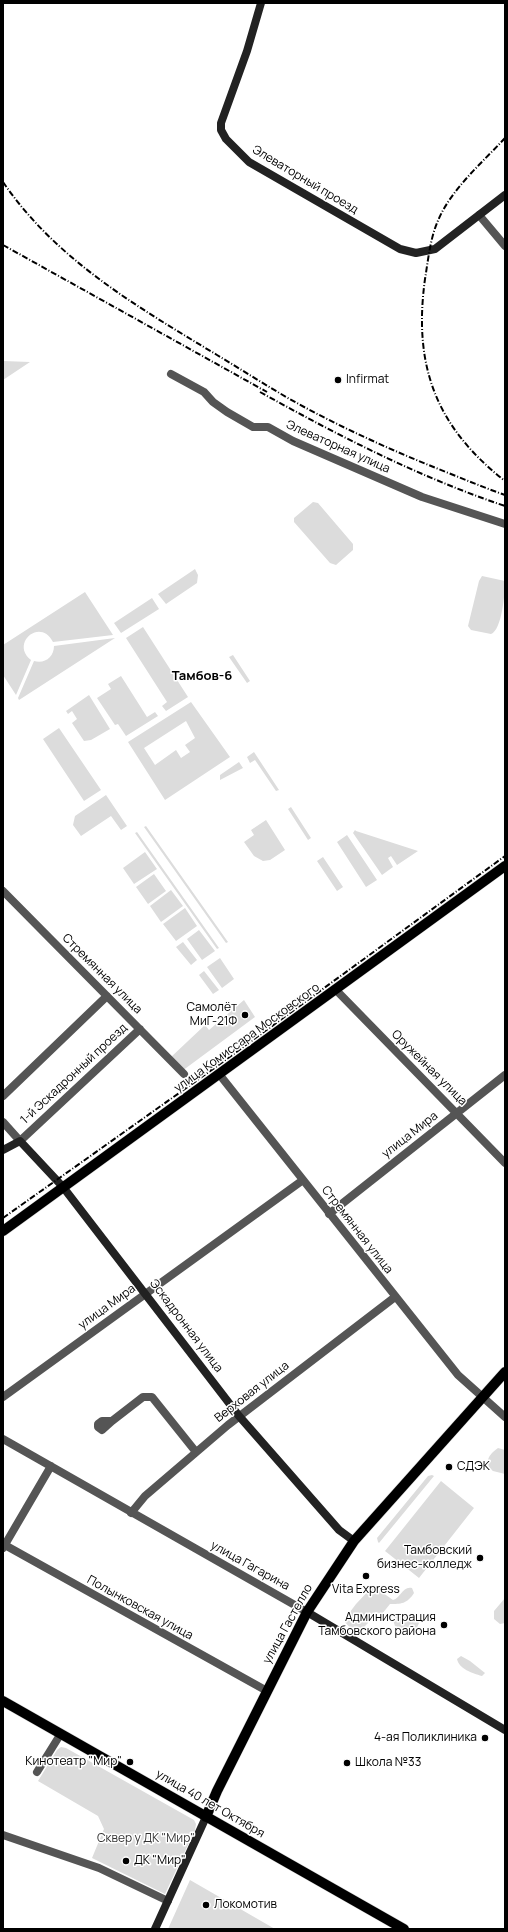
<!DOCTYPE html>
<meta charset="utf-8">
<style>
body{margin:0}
#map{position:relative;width:508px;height:1932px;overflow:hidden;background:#fff;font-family:Manrope,sans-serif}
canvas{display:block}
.frame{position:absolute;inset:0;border:4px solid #000;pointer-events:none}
</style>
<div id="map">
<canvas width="508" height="1932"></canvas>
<div class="frame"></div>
</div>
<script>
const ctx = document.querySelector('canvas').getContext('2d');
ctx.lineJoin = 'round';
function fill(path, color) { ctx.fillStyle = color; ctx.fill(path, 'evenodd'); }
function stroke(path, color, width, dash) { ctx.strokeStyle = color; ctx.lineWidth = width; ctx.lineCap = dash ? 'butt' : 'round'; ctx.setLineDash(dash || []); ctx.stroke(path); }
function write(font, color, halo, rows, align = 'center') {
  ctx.font = font + ' Manrope,sans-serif'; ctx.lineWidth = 3; ctx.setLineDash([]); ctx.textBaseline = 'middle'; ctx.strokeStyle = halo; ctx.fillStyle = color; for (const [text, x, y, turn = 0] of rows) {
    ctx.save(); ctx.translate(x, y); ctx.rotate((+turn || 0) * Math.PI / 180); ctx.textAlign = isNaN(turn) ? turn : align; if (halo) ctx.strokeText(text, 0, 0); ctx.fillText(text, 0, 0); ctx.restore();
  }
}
fill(new Path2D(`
 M 3,361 L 30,362 L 3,380 Z
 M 313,502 L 318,503 L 353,544 L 353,550 L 336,565 L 330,563 L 294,522 L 294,518 Z
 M 195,569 L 198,575 L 197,583 L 166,604 L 158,594 Z
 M 482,576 L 505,581 C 505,593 502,630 491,634 L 471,630 L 468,626 L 479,581 Z
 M 85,592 L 113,635 L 53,642 C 40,617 10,644 31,660 L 16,695 L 3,675 L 3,645 Z
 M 152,598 L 159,609 L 121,633 L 114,623 Z
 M 143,627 L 188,697 L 166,711 L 162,706 L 167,702 L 126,638 Z
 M 115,638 L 19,700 L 18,698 L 34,661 C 45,664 54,657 54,646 Z
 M 233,655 L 250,681 L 247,683 L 229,657 Z
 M 121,676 L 147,717 L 155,712 L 158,716 L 126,736 L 118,724 L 115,725 L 97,698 L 111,689 L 108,684 Z
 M 89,695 L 110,729 L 91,740 L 84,741 L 72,723 L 77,719 L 72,711 L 68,714 L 66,711 Z
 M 191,702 L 230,757 L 165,800 L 128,742 ZM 186,721 L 195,738 L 185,745 L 190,752 L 181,758 L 176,750 L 155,765 L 144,748 Z
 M 59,728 L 101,790 L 84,801 L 43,739 Z
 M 254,752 L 279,790 L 276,791 L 255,760 L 250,763 L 247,757 Z
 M 239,762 L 243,768 L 220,780 L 220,775 Z
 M 106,795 L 127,826 L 121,830 L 111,816 L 81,836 L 73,825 L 75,816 Z
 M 291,807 L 311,838 L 308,840 L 288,809 Z
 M 266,820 L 285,850 L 270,860 L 263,861 L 254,856 L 244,842 L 254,835 L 251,830 Z
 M 146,826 L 228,942 L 226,943 L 144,827 Z
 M 355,830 L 356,831 L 418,851 L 397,865 L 391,856 L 388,858 L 393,867 L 382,875 L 353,833 Z
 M 137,832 L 219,948 L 217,949 L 135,833 Z
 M 347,835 L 377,880 L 366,887 L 337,842 Z
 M 145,852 L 157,869 L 134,884 L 123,868 Z
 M 323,857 L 343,887 L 337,891 L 317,861 Z
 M 154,874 L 166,891 L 148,904 L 136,887 Z
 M 171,890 L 183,906 L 161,922 L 150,906 Z
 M 185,908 L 197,926 L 176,941 L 163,924 Z
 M 199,930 L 215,951 L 202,960 L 187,939 Z
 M 183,942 L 197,960 L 191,965 L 176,947 Z
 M 220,958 L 234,979 L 222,988 L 207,967 Z
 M 204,971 L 219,990 L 213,994 L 199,975 Z
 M 244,1000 L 255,1017 L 182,1071 L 170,1058 L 205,1025 L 209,1030 Z
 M 498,1448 L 505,1450 L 505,1474 L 493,1471 C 483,1463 489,1454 498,1448 Z
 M 432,1475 L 434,1476 L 379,1543 L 378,1542 L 377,1538 L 428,1476 Z
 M 441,1481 L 474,1508 L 419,1578 L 385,1551 Z
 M 372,1587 L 376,1588 L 393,1600 C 401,1598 402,1586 412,1588 L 414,1593 C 407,1604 401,1604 390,1604 L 382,1614 L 376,1612 L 367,1616 L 368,1623 L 360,1631 C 353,1631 347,1626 344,1620 L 356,1604 Z
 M 505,1598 L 505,1623 L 500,1624 L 494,1619 L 494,1611 Z
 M 398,1614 L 414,1616 L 419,1623 L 416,1630 L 411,1632 L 395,1626 L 393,1620 Z
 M 461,1656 L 470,1661 L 485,1673 L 482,1676 C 472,1673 459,1669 457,1659 Z
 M 61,1747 L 66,1748 L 194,1820 L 196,1824 L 195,1830 L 165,1894 L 92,1858 L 104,1829 L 98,1816 L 38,1781 L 57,1750 Z
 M 190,1880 L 275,1929 L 168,1929 Z`), '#dcdcdc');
const primary = new Path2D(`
 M 3,1231 L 505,866
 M 3,1701 L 404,1929
 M 206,1817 L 217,1791 L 307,1612 L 354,1541 L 505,1372`);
stroke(primary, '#dbdbdb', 11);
stroke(new Path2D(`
 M 479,215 L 505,246
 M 171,374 L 204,392 L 213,402 L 227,412 L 253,427 L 268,427 L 293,441 L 422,497 L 505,524
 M 3,891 L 184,1074
 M 336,990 L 505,1163
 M 219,1074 L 458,1375 L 505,1417
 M 3,1096 L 107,996
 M 3,1122 L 20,1141 L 140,1029
 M 329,1214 L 505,1075
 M 3,1397 L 303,1180
 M 112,1421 L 102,1430 L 98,1427 L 98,1424 L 102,1421 L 112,1421 L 143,1397 L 152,1397 L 196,1452
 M 3,1439 L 307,1612
 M 131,1513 L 145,1496 L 228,1425 L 395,1297
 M 3,1544 L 267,1691
 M 3,1548 L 51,1466
 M 37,1772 L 60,1735
 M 3,1835 L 99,1868 L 168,1901`), '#555', 8);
stroke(new Path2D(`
 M 261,3 L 247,51 L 221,123 L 221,130 L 226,139 L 249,162 L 400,249 L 416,253 L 435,249 L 505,195
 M 3,1150 L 20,1141 L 63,1187 L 239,1416 L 339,1530 L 354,1541
 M 307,1612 L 505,1730
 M 155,1929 L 206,1817`), '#222', 8);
stroke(primary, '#000', 10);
stroke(new Path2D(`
 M 505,138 C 481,164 450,190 437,223 C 430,240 428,261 425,279 C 413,366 436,427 505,481
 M 3,182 C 57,261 138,307 217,355 C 247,373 276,392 306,408 C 351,432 398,453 446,472 C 466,480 485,488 505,495
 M 3,245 L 267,392
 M 260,392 C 339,436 419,477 505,506
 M 3,1218 L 220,1064 L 505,856`), '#000', 2, [6, 2, 1, 2]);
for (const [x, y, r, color] of [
 [338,380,4,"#000"],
 [245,1015,4,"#000"],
 [449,1467,4,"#000"],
 [480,1558,4,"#000"],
 [366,1576,4,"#000"],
 [444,1625,4,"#000"],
 [485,1738,4,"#000"],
 [130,1762,4,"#000"],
 [347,1763,4,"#000"],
 [126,1861,4,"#000"],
 [206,1905,4,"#000"]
]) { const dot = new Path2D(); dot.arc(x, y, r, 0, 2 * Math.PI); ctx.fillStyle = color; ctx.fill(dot); stroke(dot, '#fff', 1.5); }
write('12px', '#000', '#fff', [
 ["Элеваторный проезд",305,180,31],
 ["Элеваторная улица",338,447,24],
 ["Стремянная улица",102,974,45],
 ["улица Комиссара Московского",247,1038,-36],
 ["Оружейная улица",429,1068,45],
 ["1-й Эскадронный проезд",74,1074,-43],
 ["улица Мира",410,1135,-38],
 ["Стремянная улица",357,1230,52],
 ["улица Мира",107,1307,-36],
 ["Эскадронная улица",186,1326,53],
 ["Верховая улица",252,1392,-38],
 ["улица Гагарина",250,1566,29],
 ["Полынковская улица",140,1608,29],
 ["улица Гастелло",288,1624,-61],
 ["улица 40 лет Октября",210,1804,30]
]);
write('12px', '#000', '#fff', [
 ["Infirmat",346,380],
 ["Самолёт",237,1008,"right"],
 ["МиГ-21Ф",237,1022,"right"],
 ["СДЭК",457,1467],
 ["Тамбовский",472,1551,"right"],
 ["бизнес-колледж",472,1565,"right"],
 ["Vita Express",366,1590,"center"],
 ["Администрация",436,1618,"right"],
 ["Тамбовского района",436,1632,"right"],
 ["4-ая Поликлиника",477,1738,"right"],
 ["Кинотеатр \"Мир\"",122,1762,"right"],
 ["Школа №33",355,1763],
 ["ДК \"Мир\"",134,1861],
 ["Локомотив",214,1905]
], 'left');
write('12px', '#333', '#fff', [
 ["Сквер у ДК \"Мир\"",146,1839]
]);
write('bold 13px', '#000', '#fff', [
 ["Тамбов-6",202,676]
]);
</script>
